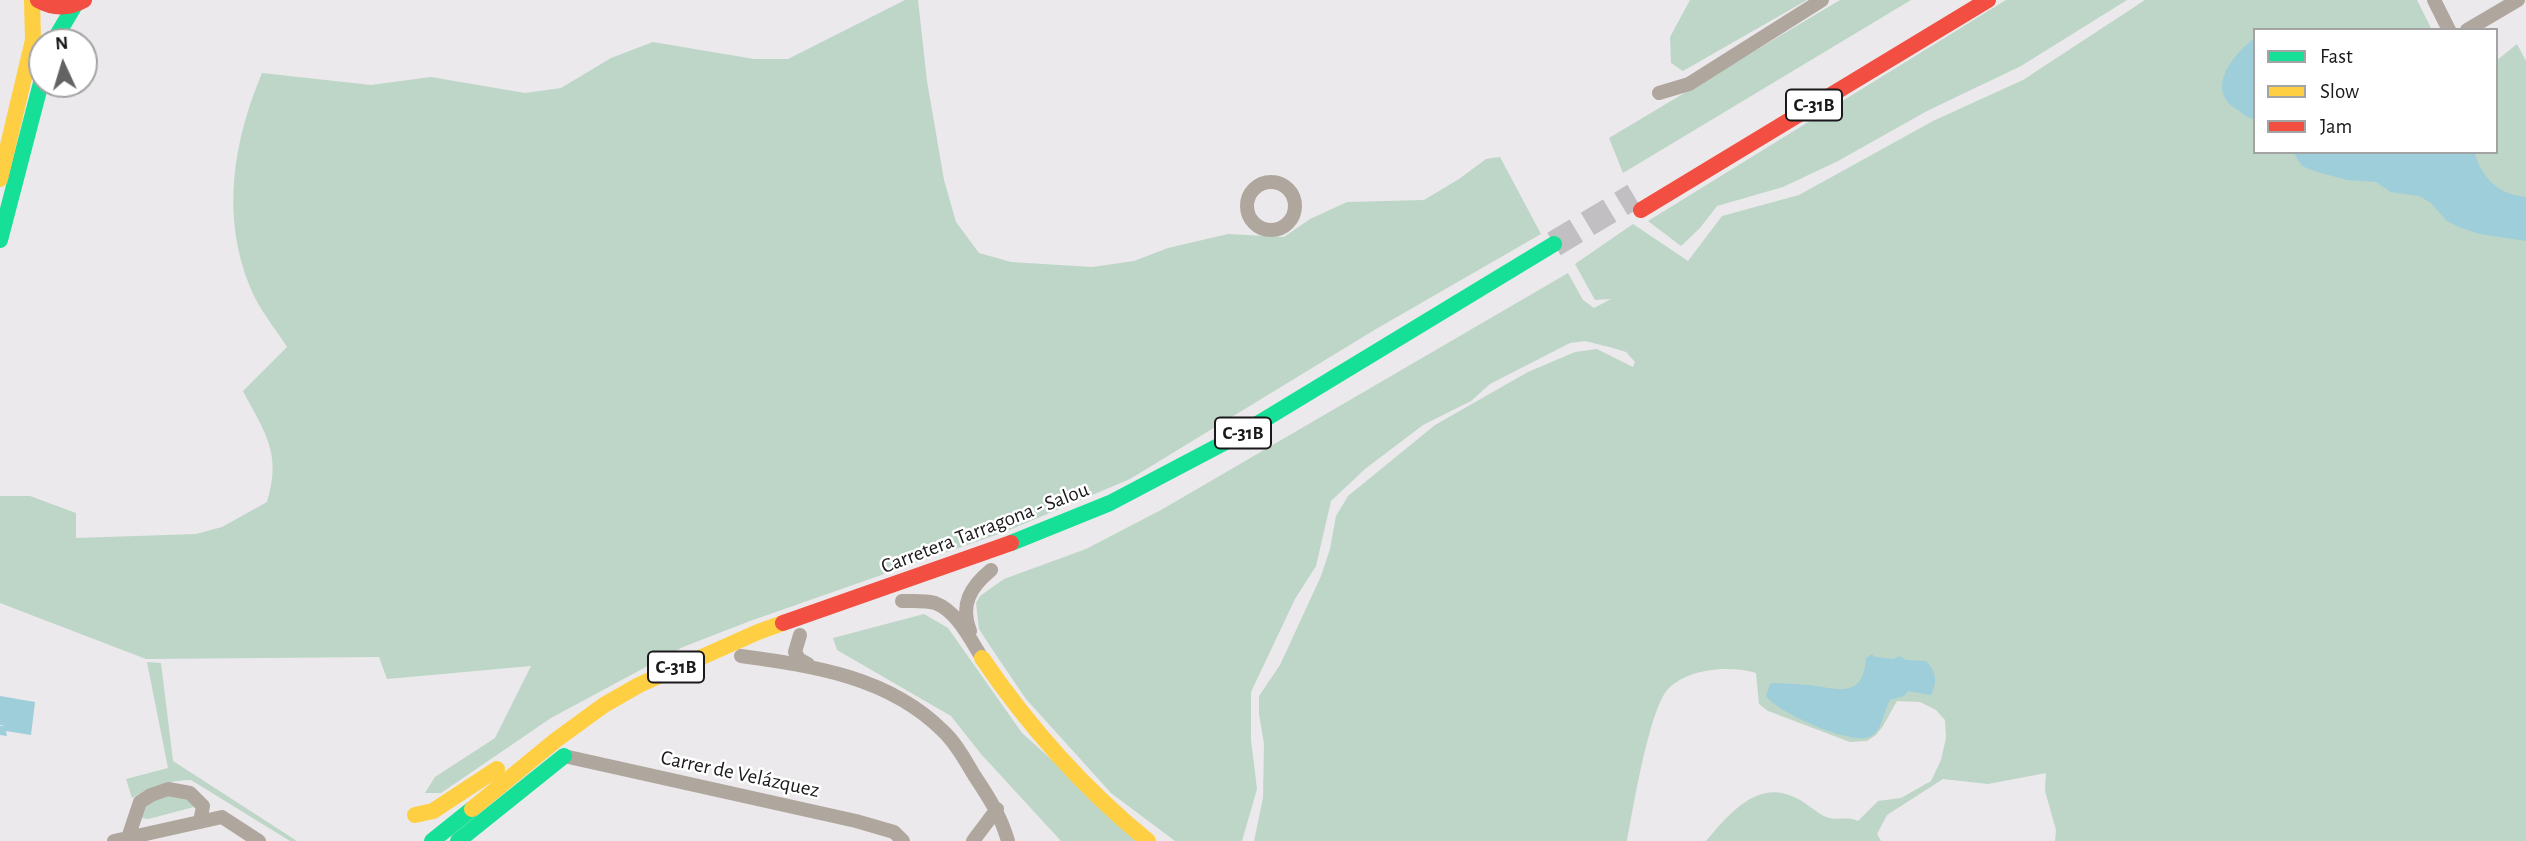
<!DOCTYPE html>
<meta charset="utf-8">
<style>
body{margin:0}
#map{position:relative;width:2526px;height:841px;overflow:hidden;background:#ebe9eb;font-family:"Alegreya Sans",sans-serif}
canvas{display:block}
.legend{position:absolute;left:2253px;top:28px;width:245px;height:126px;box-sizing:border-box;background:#fff;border:2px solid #a4a3a4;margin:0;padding:9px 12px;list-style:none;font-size:21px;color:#1b191b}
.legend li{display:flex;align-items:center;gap:14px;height:35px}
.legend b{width:35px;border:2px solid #a4a3a4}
.north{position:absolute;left:28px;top:28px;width:70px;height:70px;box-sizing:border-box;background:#fff;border:2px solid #a4a3a4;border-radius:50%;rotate:356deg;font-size:19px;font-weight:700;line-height:28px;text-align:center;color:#1b191b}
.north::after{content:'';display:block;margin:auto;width:24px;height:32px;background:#646264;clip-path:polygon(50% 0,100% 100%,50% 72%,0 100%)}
</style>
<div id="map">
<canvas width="2526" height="841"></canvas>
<ul class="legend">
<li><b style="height:9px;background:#16e098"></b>Fast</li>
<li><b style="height:9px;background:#ffcf43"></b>Slow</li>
<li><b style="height:9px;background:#f24e42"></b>Jam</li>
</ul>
<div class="north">N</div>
</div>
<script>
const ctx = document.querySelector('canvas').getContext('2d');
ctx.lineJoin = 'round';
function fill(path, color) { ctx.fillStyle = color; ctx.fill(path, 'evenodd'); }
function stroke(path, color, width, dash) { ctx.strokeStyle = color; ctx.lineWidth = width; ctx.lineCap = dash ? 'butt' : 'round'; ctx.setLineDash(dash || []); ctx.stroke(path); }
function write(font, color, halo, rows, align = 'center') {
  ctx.font = font + ' "Alegreya Sans",sans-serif'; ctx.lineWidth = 5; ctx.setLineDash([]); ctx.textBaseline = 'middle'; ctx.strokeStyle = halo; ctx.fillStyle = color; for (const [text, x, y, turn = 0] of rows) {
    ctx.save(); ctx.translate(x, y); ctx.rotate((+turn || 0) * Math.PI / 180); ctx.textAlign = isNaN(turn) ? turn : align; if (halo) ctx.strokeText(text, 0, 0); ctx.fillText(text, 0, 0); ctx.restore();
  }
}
fill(new Path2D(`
 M 905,0 L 918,0 L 927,81 L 944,180 L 956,222 L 979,253 L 1011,262 L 1092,267 L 1134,261 L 1168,248 L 1228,234 L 1284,237 L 1310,219 L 1347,202 L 1424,200 L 1459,179 L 1486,159 L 1500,157 L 1541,234 L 1376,329 L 1130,479 L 1007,531 L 750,621 L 683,647 L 551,718 L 441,793 L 425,793 L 435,777 L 495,738 L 531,666 L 387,679 L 379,657 L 146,659 L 0,603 L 0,496 L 30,496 L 76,513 L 76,538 L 196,534 L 222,527 L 267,502 C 282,453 265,433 243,391 L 287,347 C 275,328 258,308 250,287 C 221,216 233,142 262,73 L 371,85 L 431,77 L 525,93 L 561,88 L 611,58 L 653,42 L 754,59 L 788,59 Z
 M 1690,0 L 1807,0 L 1683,71 L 1671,63 L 1670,37 Z
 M 1840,0 L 1911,0 L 1623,173 L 1609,138 Z
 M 2006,0 L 2127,0 L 2021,66 L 1927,111 L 1838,161 L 1783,187 L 1717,206 L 1700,228 L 1681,246 L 1648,221 Z
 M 2145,0 L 2417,0 L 2432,30 L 2255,30 L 2255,152 L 2496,152 L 2496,61 L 2517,44 L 2526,61 L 2526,841 L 2055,841 L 2056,830 L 2045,791 L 2046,773 L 1988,784 L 1943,779 L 1887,815 L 1877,834 L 1881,841 L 1706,841 C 1728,815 1757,779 1794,797 C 1806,802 1815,812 1826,817 C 1837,821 1848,816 1858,821 L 1878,801 L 1901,798 L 1931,781 L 1941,760 L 1946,738 L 1945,720 L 1936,710 L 1920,702 L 1897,701 L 1883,726 L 1876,735 L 1867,741 L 1850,742 L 1768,711 L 1759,704 L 1756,673 C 1731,665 1688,668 1668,689 C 1649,710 1633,809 1627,841 L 1254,841 L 1263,798 L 1264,744 L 1259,714 L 1259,696 L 1280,665 L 1321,576 L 1330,549 L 1336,516 L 1348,496 L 1435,425 L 1528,372 L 1575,352 L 1597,349 L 1633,367 L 1635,362 L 1626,352 L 1613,348 L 1585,341 L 1570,343 L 1490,384 L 1471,401 L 1423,425 L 1365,469 L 1331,501 L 1316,566 L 1295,599 L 1251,692 L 1251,740 L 1257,789 L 1242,841 L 1175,841 L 1111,793 L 1026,699 L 992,649 L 979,629 L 976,603 L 980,596 L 1004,579 L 1086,549 L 1161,510 L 1568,273 L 1583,300 L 1594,308 L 1611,299 L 1595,300 L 1575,264 L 1633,224 L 1688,261 L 1722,216 L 1799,195 L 1933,121 L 2023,80 Z
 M 924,614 L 948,628 L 1022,733 L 1142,841 L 1061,841 L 981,754 L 951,716 L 837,650 L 833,638 Z
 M 147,662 L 161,663 L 173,761 L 297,841 L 290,841 L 191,780 C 169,780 151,786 132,798 L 126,779 L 168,768 Z
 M 168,795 L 182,796 L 194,805 L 194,807 L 148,819 L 142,818 C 142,803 156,800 168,795 Z`), '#bdd6c8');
fill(new Path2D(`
 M 2255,38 L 2255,119 C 2246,118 2243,113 2236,109 C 2205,89 2233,54 2255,38 Z
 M 2293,152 L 2474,152 C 2483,179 2497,194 2526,197 L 2526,241 L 2480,234 L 2461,228 L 2447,221 L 2431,203 L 2419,196 L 2391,192 L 2376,182 L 2347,180 L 2314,171 L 2302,166 Z
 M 1872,654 L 1875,657 L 1893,659 L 1900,656 L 1906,660 L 1926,661 C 1936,671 1938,682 1931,695 L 1908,691 L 1904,696 L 1890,700 C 1883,711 1883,732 1869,737 C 1850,745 1777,712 1766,696 L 1770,684 L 1775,683 C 1786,684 1798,684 1809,685 C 1838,689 1864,699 1866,658 Z
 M 0,696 L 35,702 L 31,735 L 6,731 L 7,736 L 0,735 L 0,726 L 5,726 L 0,725 Z`), '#9dceda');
stroke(new Path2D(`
 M 1554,244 L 1634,196`), '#c1bfc1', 26, [26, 13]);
stroke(new Path2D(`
 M 2434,0 L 2449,30
 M 2467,30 L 2518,0
 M 1659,93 L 1689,84 L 1822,0
 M1247 206a24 24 0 1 1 48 0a24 24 0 1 1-48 0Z
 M 902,601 C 913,601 925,600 935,603 C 957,611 970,639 982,658
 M 970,631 C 960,605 970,587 991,570
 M 800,635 L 795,652 L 799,659 L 808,664
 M 741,656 C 814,666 889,677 943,731 C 956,743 965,760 974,775 C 988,796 1001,816 1008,841
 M 564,756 L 856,821 L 894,832 L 903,841
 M 128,838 L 140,802 L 151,795 L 168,789 L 190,793 L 203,806 L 200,822
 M 114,841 L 222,817 L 259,841
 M 973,841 L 997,809`), '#afa69e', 14);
stroke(new Path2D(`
 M 53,42 L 75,5
 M 0,240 L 42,79
 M 1011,543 L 1110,503 L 1239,435 L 1554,244
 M 432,841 L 472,809
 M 458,841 L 564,756`), '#16e098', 16);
stroke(new Path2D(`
 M 0,179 L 33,40 L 32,0
 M 982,658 C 1029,727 1083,788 1148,841
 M 472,809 L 556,740 L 604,705 L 639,685 L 758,632 L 783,623
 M 415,815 L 433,811 L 497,769`), '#ffcf43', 16);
stroke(new Path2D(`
 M 38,0 C 54,9 68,9 84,0
 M 1641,210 L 1988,0
 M 783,623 L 1011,543`), '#f24e42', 16);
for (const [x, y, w] of [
 [1814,105,56],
 [1243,433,56],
 [676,667,56]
]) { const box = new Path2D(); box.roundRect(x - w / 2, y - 15.5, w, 31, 5); ctx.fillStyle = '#fff'; ctx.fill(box); stroke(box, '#1b191b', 2); }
write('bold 19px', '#1b191b', null, [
 ["C-31B",1814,105],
 ["C-31B",1243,433],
 ["C-31B",676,667]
]);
write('21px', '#1b191b', '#fff', [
 ["Carretera Tarragona - Salou",985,528,-21],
 ["Carrer de Velázquez",740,774,12]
]);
</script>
